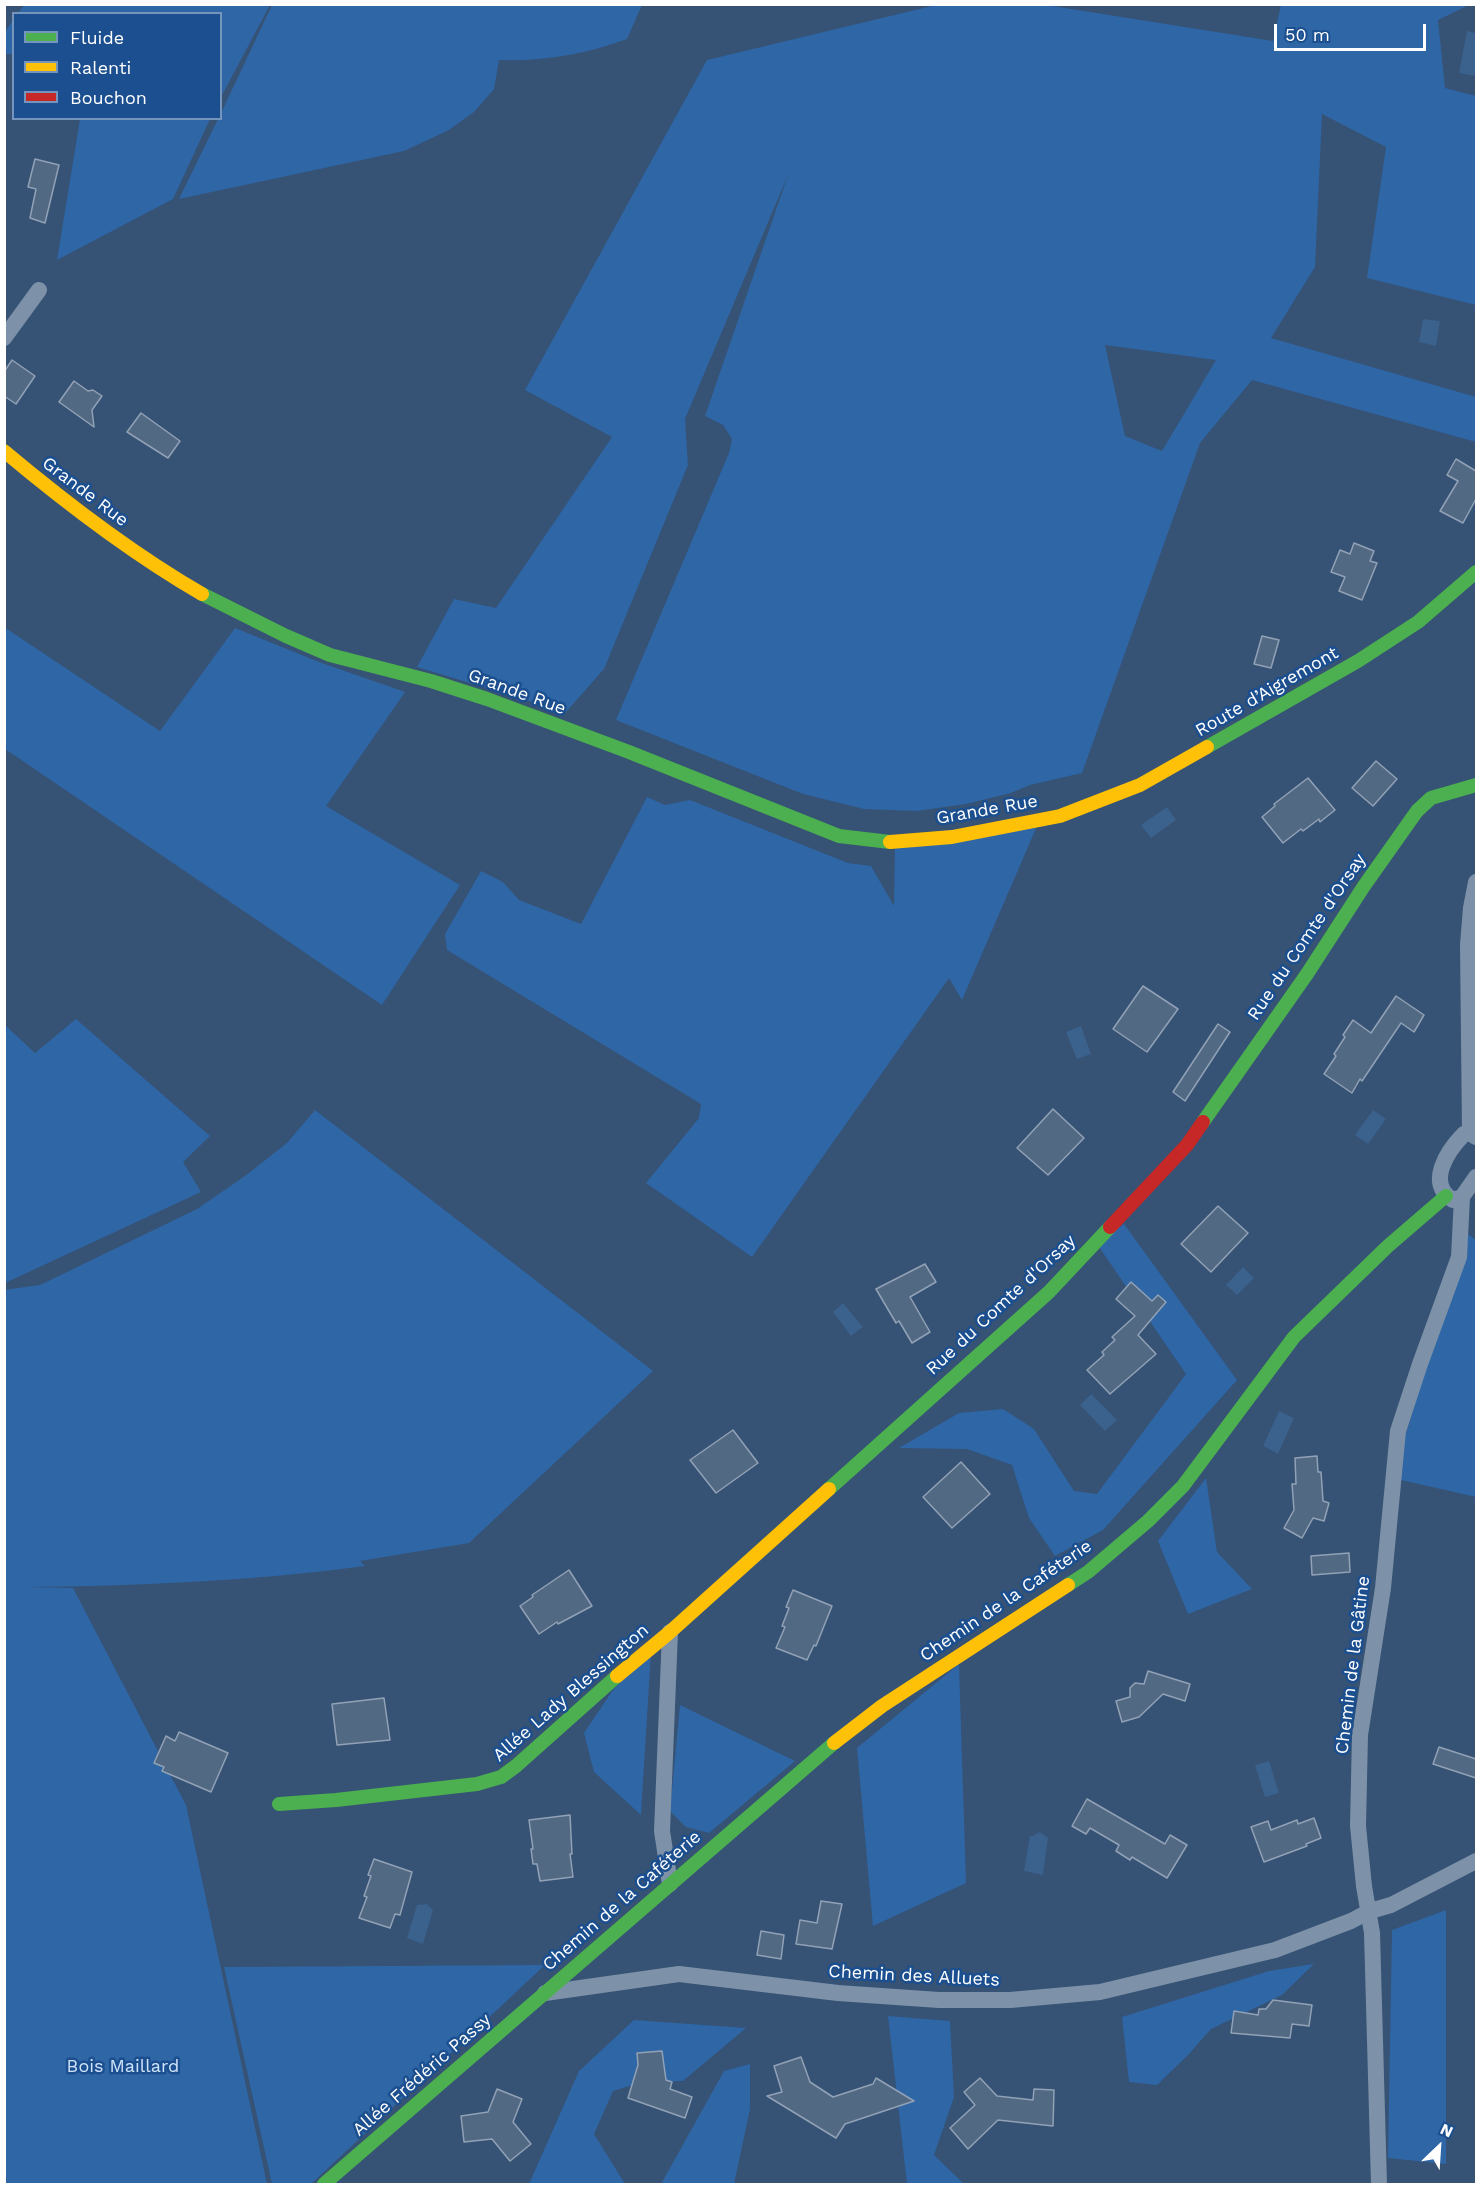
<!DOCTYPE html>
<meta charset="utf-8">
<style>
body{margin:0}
#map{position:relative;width:1481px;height:2189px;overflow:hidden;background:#365274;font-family:"Work Sans",sans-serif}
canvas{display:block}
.frame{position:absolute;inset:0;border:6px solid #fff;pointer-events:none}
.legend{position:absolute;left:12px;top:12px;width:210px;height:108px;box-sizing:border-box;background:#1b4f8f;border:2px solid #7695bc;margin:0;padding:8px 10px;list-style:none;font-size:18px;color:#fff}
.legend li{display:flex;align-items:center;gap:12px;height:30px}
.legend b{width:30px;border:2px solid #7695bc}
.north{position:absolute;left:1409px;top:2117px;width:60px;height:60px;-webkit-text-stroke:4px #1b4f8f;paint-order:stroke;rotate:25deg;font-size:16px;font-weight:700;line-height:24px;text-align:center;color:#fff}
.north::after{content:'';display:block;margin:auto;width:21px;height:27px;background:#fff;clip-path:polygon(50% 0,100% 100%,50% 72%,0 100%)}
.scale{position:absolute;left:1274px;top:24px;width:152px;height:27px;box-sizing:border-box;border:3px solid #fff;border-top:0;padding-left:8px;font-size:18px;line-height:21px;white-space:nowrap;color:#fff;-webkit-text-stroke:4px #1b4f8f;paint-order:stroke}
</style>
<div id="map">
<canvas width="1481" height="2189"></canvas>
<div class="frame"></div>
<ul class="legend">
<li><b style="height:8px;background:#4caf50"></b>Fluide</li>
<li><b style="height:8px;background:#ffc107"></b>Ralenti</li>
<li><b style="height:8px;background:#c62828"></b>Bouchon</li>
</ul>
<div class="north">N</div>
<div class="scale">50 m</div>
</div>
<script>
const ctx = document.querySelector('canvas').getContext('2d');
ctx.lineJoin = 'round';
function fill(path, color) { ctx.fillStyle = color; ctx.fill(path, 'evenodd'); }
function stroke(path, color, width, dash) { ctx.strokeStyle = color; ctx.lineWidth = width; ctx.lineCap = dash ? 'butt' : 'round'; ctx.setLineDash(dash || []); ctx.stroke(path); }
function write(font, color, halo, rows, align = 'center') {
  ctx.font = font + ' "Work Sans",sans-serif'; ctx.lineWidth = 5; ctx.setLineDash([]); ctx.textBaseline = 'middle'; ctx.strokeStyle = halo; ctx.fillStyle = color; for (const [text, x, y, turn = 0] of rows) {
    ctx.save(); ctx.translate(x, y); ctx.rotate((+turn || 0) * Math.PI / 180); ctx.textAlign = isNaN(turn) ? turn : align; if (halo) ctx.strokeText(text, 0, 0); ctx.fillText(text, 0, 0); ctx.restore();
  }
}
fill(new Path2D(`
 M 25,4 L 270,4 L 270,5 L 221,97 L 220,14 L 18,13 Z
 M 272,5 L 272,4 L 642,5 L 627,39 C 587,54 541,62 499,60 L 494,89 L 474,112 L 449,130 L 404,151 L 179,199 L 218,119 L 220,118 L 221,113 Z
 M 936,5 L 1046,5 L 1273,41 L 1281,5 L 1469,5 L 1438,20 L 1445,88 L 1476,96 L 1475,238 L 1476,239 L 1476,305 L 1367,278 L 1386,147 L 1322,114 L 1315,267 L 1271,338 L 1476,397 L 1476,442 L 1252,380 L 1200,443 L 1082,773 L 1030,785 L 1011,793 L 966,804 L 916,811 L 864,809 L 803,794 L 616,720 L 729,453 L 732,439 L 723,425 L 705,416 L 788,175 L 685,419 L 688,465 L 604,669 L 566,712 L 417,667 L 454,599 L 496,608 L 612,437 L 525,390 L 707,60 ZM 1105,345 L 1216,360 L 1162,451 L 1125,436 Z
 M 13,20 L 13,54 L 5,54 L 5,32 Z
 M 80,119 L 210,119 L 173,199 L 57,260 Z
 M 4,627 L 160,731 L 235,628 L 319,662 L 405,692 L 326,806 L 460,885 L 382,1005 L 5,749 Z
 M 647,797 L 665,805 L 690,800 L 848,863 L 871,866 L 894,906 L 895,844 L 1037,826 L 962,1000 L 949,978 L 752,1257 L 646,1183 L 699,1118 L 701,1104 L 447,950 L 445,934 L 481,871 L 503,882 L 519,900 L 581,924 Z
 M 76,1019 L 210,1136 L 183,1162 L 201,1192 L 5,1283 L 5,1025 L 35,1053 Z
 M 315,1110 L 653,1371 L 469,1543 L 360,1561 L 365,1566 C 254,1581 139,1586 27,1587 L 73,1588 L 186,1805 L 267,2184 L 5,2184 L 4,1290 L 40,1285 L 197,1209 L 245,1176 L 287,1143 Z
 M 1124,1224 L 1237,1380 L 1103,1530 L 1055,1556 L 1029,1518 L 1012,1465 L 967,1449 L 899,1448 L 959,1413 L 1003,1409 L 1034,1429 L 1074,1491 L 1097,1494 L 1186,1374 L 1097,1244 Z
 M 1468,1234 L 1476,1240 L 1476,1497 L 1392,1478 Z
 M 1206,1478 L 1217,1552 L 1252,1589 L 1188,1614 L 1158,1541 Z
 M 651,1652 L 641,1815 L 594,1772 L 584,1733 L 613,1690 Z
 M 959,1664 L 966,1883 L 873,1926 L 857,1748 Z
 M 680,1705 L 795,1761 L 709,1833 L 686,1827 L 670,1811 Z
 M 1446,1910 L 1446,2164 L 1388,2158 L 1392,1930 Z
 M 1314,1964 L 1282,1995 L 1211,2029 L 1189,2054 L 1157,2085 L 1129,2082 L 1122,2017 L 1269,1971 Z
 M 545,1965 L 311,2184 L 272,2184 L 224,1967 Z
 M 888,2016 L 950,2021 L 954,2097 L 934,2155 L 964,2184 L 907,2184 Z
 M 634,2020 L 746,2028 L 683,2081 L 643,2082 L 613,2091 L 594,2134 L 625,2184 L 529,2184 L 579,2071 Z
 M 750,2064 L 750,2109 L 734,2184 L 661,2184 L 724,2071 Z`), '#2f66a5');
fill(new Path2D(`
 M 1467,31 L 1476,33 L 1476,76 L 1459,73 Z
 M 1423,319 L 1440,321 L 1436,346 L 1419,342 Z
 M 1167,807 L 1176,820 L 1151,838 L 1141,825 Z
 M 1081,1026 L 1091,1054 L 1077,1059 L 1066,1032 Z
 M 1373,1110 L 1386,1119 L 1368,1144 L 1355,1135 Z
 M 1243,1267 L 1254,1278 L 1237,1295 L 1226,1285 Z
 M 843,1303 L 863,1327 L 851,1336 L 833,1312 Z
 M 1091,1394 L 1117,1420 L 1105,1431 L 1080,1405 Z
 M 1279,1411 L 1294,1418 L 1278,1454 L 1263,1446 Z
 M 1269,1761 L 1279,1793 L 1265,1797 L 1255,1765 Z
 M 1040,1832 L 1048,1838 L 1043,1875 L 1024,1871 L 1030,1836 L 1034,1836 L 1035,1834 Z
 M 427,1904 L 433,1910 L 423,1944 L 407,1938 L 417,1905 Z`), '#3b618d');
const building = new Path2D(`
 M 35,159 L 59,165 L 45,223 L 30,218 L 36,189 L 28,187 Z
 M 12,360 L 35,376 L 16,404 L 4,396 L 4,372 Z
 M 74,381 L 88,391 L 93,390 L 102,396 L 92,410 L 94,427 L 59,402 Z
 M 141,413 L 180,441 L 168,458 L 127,432 Z
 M 1456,459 L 1476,471 L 1476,499 L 1463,523 L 1440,511 L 1458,481 L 1447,475 Z
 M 1354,543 L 1374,551 L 1370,561 L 1377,563 L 1362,600 L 1339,591 L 1345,577 L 1331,572 L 1340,550 L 1350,554 Z
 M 1262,636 L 1279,640 L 1271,668 L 1254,664 Z
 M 1376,761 L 1397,779 L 1373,806 L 1352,788 Z
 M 1308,778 L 1335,810 L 1320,822 L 1319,819 L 1303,831 L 1301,829 L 1283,843 L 1262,817 L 1275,806 L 1274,804 Z
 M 1143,986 L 1178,1009 L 1147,1052 L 1113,1029 Z
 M 1396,996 L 1424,1015 L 1414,1032 L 1401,1023 L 1362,1081 L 1360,1079 L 1352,1093 L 1324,1074 L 1336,1056 L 1334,1054 L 1345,1037 L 1343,1035 L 1353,1020 L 1371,1033 Z
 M 1218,1024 L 1230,1032 L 1185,1101 L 1173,1092 Z
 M 1053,1109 L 1084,1138 L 1048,1175 L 1017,1148 Z
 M 1218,1206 L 1248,1233 L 1211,1272 L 1181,1244 Z
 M 925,1264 L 936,1282 L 910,1297 L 930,1332 L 912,1343 L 899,1321 L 896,1323 L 876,1289 Z
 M 1131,1282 L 1152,1301 L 1158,1295 L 1166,1302 L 1138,1335 L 1156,1354 L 1110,1394 L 1087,1370 L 1104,1355 L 1102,1352 L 1115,1340 L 1112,1337 L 1135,1316 L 1116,1299 Z
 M 733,1430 L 758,1463 L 716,1493 L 690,1460 Z
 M 1317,1456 L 1318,1472 L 1321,1472 L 1323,1501 L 1329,1503 L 1324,1521 L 1313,1518 L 1302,1538 L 1284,1528 L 1294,1510 L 1292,1484 L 1296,1484 L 1295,1458 Z
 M 961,1462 L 990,1494 L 952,1528 L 923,1497 Z
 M 1349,1553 L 1350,1572 L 1312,1575 L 1311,1556 Z
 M 569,1570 L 592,1606 L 558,1624 L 557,1622 L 539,1634 L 520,1606 L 533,1597 L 532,1595 Z
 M 793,1590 L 832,1606 L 816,1646 L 814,1645 L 807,1660 L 776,1648 L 785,1627 L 782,1626 L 789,1608 L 786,1607 Z
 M 1148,1671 L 1190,1684 L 1185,1701 L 1163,1694 L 1139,1717 L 1122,1722 L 1116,1701 L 1130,1697 L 1130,1688 L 1135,1683 L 1144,1684 Z
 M 384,1698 L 390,1740 L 337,1745 L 332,1704 Z
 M 179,1732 L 228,1753 L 211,1792 L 162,1771 L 164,1767 L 154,1763 L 166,1736 L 175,1741 Z
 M 1439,1747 L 1476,1759 L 1476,1778 L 1433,1764 Z
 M 1087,1799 L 1165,1844 L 1170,1835 L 1187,1845 L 1167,1878 L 1132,1857 L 1130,1860 L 1116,1851 L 1119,1845 L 1090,1828 L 1086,1834 L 1072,1826 Z
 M 570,1815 L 572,1854 L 570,1854 L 573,1877 L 540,1881 L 537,1864 L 533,1864 L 531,1849 L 533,1849 L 529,1820 Z
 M 1314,1818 L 1321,1838 L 1306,1844 L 1307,1846 L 1264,1862 L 1251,1827 L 1268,1821 L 1271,1830 L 1297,1820 L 1298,1824 Z
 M 374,1859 L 412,1872 L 400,1915 L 395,1914 L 390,1928 L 359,1918 L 367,1897 L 364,1896 L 371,1876 L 368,1875 Z
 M 821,1901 L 842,1904 L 832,1949 L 796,1944 L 800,1920 L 817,1923 Z
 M 761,1931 L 784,1935 L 781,1959 L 757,1955 Z
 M 1273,2000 L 1312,2005 L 1309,2026 L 1292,2024 L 1290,2038 L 1231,2033 L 1234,2011 L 1258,2015 L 1259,2009 L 1266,2009 Z
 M 662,2051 L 666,2080 L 672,2082 L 670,2089 L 692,2097 L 685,2118 L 628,2098 L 638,2065 L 637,2053 Z
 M 801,2057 L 810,2082 L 833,2097 L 873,2084 L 876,2078 L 914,2101 L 845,2124 L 836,2138 L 767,2096 L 782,2092 L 774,2066 Z
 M 980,2078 L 997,2096 L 1033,2100 L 1034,2089 L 1054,2090 L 1053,2126 L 998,2120 L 968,2149 L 950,2128 L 975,2105 L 964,2092 Z
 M 497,2089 L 522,2099 L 513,2122 L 531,2144 L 510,2161 L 492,2139 L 464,2142 L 461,2116 L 488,2112 Z`);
fill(building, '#526984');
stroke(building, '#92a2b6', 1.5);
stroke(new Path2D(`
 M 4,338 L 39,290
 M 1470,1133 L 1468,945 L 1471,908 L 1476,882
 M 1476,1137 L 1470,1133 L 1464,1134 C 1448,1150 1425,1184 1453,1200 L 1462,1197 L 1476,1177
 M 670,1632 L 662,1831 L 670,1884
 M 545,1993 L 679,1974 L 838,1993 L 939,2000 L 1010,2000 L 1100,1992 L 1275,1950 L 1351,1921 L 1370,1911 L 1391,1905 L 1476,1861
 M 1379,2184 L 1372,1933 L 1364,1886 L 1358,1826 L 1360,1735 L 1383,1588 L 1398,1431 L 1420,1364 L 1459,1257 L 1462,1197`), '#7d92a8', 16);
stroke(new Path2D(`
 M 202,594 L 286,636 L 330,655 L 431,681 L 487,699 L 629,752 L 839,836 L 890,842
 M 1207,747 L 1358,661 L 1418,622 L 1476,572
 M 1203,1122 L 1307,974 L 1364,886 L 1417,811 L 1431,798 L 1476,785
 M 829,1489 L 1049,1292 L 1110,1227
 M 1068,1585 L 1088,1572 L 1148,1521 L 1183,1486 L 1294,1337 L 1388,1246 L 1446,1196
 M 279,1804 L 336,1800 L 477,1784 L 501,1777 L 516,1766 L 617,1676
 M 324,2184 L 834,1743`), '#4caf50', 14);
stroke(new Path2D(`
 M 4,451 C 66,503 131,553 202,594
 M 890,842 L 952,837 L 1060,816 L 1140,785 L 1207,747
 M 617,1676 L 670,1632 L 829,1489
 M 834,1743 L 882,1706 L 1068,1585`), '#ffc107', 14);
stroke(new Path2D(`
 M 1110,1227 L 1187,1145 L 1203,1122`), '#c62828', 14);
write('18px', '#fff', '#1b4f8f', [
 ["Grande Rue",85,492,37],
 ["Grande Rue",517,692,20],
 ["Route d’Aigremont",1267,692,-30],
 ["Grande Rue",987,810,-10],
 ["Rue du Comte d'Orsay",1307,937,-56],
 ["Rue du Comte d'Orsay",1001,1305,-43],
 ["Chemin de la Caféterie",1006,1601,-34],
 ["Chemin de la Gâtine",1353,1665,-83],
 ["Allée Lady Blessington",571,1693,-41],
 ["Chemin de la Caféterie",622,1901,-41],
 ["Chemin des Alluets",914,1976,3],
 ["Allée Frédéric Passy",422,2075,-41]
]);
write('18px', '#cfe3fa', '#1b4f8f', [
 ["Bois Maillard",123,2067]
]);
</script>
